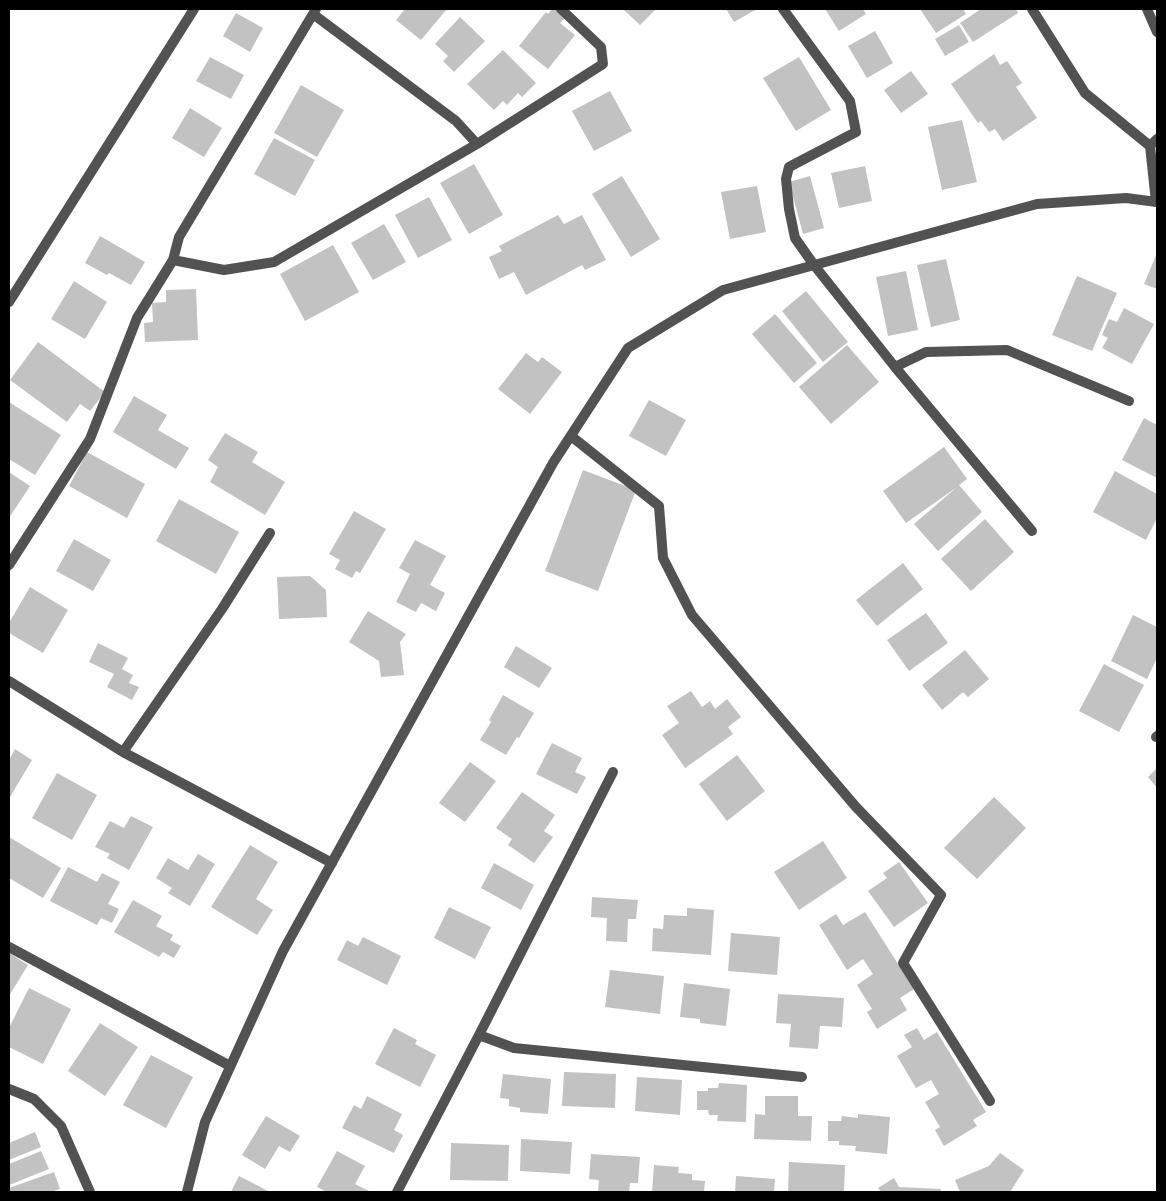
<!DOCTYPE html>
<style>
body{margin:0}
#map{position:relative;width:1166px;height:1201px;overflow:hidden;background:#fff;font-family:Jost,sans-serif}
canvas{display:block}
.frame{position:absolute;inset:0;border:10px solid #000;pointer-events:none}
</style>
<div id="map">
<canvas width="1166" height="1201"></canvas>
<div class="frame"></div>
</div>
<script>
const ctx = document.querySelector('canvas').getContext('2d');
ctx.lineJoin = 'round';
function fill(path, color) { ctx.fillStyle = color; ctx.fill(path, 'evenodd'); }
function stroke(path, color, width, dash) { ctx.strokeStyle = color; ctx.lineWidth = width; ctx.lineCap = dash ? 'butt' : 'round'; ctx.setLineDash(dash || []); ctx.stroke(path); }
fill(new Path2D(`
 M 405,9 L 447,9 L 421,40 L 396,20 Z
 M 552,9 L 558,9 L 567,16 L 560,23 L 575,35 L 548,69 L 519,46 L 546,12 L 548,14 Z
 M 623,9 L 656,9 L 640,25 Z
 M 726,9 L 757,9 L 734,22 Z
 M 825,9 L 863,9 L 866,14 L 839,31 Z
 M 920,9 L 963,9 L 966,14 L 936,33 Z
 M 981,9 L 1016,9 L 1018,13 L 973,42 L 960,23 Z
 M 236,13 L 263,28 L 250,52 L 223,36 Z
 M 460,17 L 485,41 L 454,72 L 443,61 L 448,56 L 435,44 Z
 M 959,25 L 969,42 L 945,56 L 935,39 Z
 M 875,31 L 893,63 L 867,78 L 848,46 Z
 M 503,50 L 536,83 L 522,97 L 518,93 L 507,105 L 503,101 L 494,110 L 467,84 Z
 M 994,54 L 1000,65 L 1007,61 L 1022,83 L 1016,87 L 1037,118 L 1003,141 L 995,129 L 989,132 L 981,121 L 978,123 L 951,84 Z
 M 210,57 L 244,75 L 231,99 L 196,81 Z
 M 799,57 L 831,110 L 796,131 L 763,78 Z
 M 911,71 L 928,94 L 901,113 L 884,90 Z
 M 301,85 L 344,110 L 317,157 L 274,133 Z
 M 610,91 L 632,131 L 594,151 L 572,111 Z
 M 190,108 L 222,128 L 204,157 L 172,138 Z
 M 962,120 L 977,182 L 942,190 L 928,127 Z
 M 274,138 L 315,160 L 295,196 L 254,174 Z
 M 474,164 L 503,215 L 469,234 L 440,183 Z
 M 865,166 L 872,201 L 839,208 L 831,173 Z
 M 622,176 L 660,239 L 631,257 L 592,194 Z
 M 810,176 L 824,228 L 803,234 L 789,182 Z
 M 757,186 L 766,232 L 730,239 L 721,192 Z
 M 429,197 L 452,240 L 418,258 L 395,215 Z
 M 558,215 L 564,224 L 582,215 L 606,260 L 585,270 L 582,265 L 526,295 L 514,272 L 499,279 L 489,257 L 502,251 L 499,246 Z
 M 384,224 L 406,262 L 373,280 L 351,243 Z
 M 100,236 L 145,262 L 131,285 L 109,273 L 107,275 L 85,263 Z
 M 333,245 L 359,292 L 305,321 L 280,274 Z
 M 1157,253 L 1157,289 L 1144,284 Z
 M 946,259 L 960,320 L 931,327 L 917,265 Z
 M 906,271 L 918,330 L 888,336 L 876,277 Z
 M 1077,276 L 1117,293 L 1092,351 L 1052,335 Z
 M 74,281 L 107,302 L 85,339 L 51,319 Z
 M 196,289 L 198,340 L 145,342 L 144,323 L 153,322 L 152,303 L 166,302 L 166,290 Z
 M 806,291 L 848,342 L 823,362 L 782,311 Z
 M 1124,308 L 1154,324 L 1132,364 L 1102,348 L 1108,338 L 1102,335 L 1109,319 L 1117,322 Z
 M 775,314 L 817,363 L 794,383 L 752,334 Z
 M 38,342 L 105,392 L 90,411 L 80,404 L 67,422 L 10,380 Z
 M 847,345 L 879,382 L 831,424 L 799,387 Z
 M 526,353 L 538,362 L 542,357 L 562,372 L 530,414 L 498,389 Z
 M 134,396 L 167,415 L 158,430 L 189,448 L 176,469 L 113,432 Z
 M 649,400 L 686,420 L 666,456 L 629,436 Z
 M 9,402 L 61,435 L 35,475 L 9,459 Z
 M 1144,418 L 1157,425 L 1157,478 L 1122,460 Z
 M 225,433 L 258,452 L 252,462 L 285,482 L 265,515 L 210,482 L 218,467 L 208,460 Z
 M 944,447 L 967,479 L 959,485 L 982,512 L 938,551 L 914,524 L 957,487 L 906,523 L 883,491 Z
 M 87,452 L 145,484 L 127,518 L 69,486 Z
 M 583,470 L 636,490 L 598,591 L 545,571 Z
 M 1115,471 L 1157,494 L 1157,518 L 1146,540 L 1093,512 Z
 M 9,472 L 30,486 L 9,518 Z
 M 179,499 L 239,532 L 216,574 L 156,541 Z
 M 354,511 L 386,529 L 360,573 L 356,571 L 352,578 L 335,569 L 340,560 L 329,554 Z
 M 985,519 L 1014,552 L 971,591 L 941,559 Z
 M 74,539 L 111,560 L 93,591 L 56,571 Z
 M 415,540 L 446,556 L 430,585 L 445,593 L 436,611 L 421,603 L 416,612 L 396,602 L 410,574 L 399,568 Z
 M 903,563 L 923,589 L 877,626 L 856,600 Z
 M 310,576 L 326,590 L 327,617 L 279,619 L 277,577 Z
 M 30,587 L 68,610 L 43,653 L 9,633 L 9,623 Z
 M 368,611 L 406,634 L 400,642 L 404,675 L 381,677 L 379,661 L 349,642 Z
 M 926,613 L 948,643 L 909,671 L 887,640 Z
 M 1133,615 L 1157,627 L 1157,658 L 1147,679 L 1111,661 Z
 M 98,643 L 128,658 L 122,669 L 133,675 L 129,683 L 139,687 L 132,700 L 107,687 L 114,674 L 89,662 Z
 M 516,646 L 552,668 L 539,688 L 504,667 Z
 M 965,650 L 989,679 L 968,697 L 963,692 L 942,710 L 922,685 Z
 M 1104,664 L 1144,685 L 1119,732 L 1079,711 Z
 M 691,691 L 702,707 L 710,701 L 715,709 L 727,699 L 741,717 L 728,727 L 733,734 L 685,768 L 662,735 L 679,723 L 667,706 Z
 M 503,695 L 534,713 L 519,738 L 517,737 L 506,755 L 480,740 L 491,722 L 489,720 Z
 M 552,743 L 582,758 L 575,772 L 586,777 L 577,794 L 536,774 Z
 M 15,749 L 32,760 L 10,797 L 9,797 L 9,760 Z
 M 737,755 L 765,791 L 727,821 L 699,784 Z
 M 470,762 L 496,781 L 465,822 L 439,803 Z
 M 1157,768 L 1157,788 L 1148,777 Z
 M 57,773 L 97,795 L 72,840 L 32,818 Z
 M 522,792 L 555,815 L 544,831 L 553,837 L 534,863 L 508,845 L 512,839 L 496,828 Z
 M 994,797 L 1026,828 L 977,879 L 944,848 Z
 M 131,816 L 153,827 L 129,870 L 107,858 L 110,854 L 95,847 L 110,821 L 124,828 Z
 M 9,837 L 61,868 L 43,898 L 9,878 Z
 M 823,841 L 847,878 L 799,910 L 774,872 Z
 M 250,845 L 278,862 L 256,899 L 273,910 L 257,935 L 211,907 Z
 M 198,854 L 215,864 L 190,906 L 168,893 L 172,888 L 156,878 L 168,858 L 188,870 Z
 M 899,862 L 928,903 L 894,927 L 868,891 L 887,878 L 883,873 Z
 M 494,863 L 534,885 L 521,910 L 481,888 Z
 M 68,867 L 97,882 L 102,873 L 120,882 L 108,904 L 119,909 L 112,923 L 101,918 L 97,925 L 50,901 Z
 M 592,897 L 638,900 L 636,919 L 628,919 L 627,942 L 606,941 L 607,918 L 591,917 Z
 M 133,900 L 162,916 L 156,926 L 173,935 L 170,940 L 181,946 L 174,958 L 163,952 L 159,957 L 114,932 Z
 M 449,907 L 491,927 L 475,959 L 434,938 Z
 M 687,908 L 714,910 L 711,955 L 652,951 L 653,928 L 663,929 L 664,915 L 687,916 Z
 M 865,912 L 914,989 L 900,998 L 907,1010 L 877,1029 L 867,1012 L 872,1009 L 857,985 L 873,974 L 863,959 L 847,970 L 819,925 L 836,914 L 843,925 Z
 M 731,933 L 780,937 L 777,975 L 728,971 Z
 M 363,937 L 401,956 L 387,985 L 337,960 L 347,940 L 358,946 Z
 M 9,953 L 28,965 L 9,996 Z
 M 610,970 L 664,976 L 660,1014 L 605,1007 Z
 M 684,983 L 730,989 L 726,1026 L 700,1023 L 700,1019 L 680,1017 Z
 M 29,988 L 71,1009 L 43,1064 L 9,1047 L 9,1028 Z
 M 778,994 L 844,998 L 842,1027 L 820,1026 L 818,1049 L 789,1047 L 791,1024 L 776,1023 Z
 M 100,1023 L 138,1047 L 105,1096 L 68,1071 Z
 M 394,1028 L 417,1040 L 415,1044 L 436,1055 L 420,1087 L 375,1064 Z
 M 917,1028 L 924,1040 L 937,1032 L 986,1112 L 973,1120 L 977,1126 L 944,1146 L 935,1130 L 940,1127 L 925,1102 L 939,1094 L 931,1080 L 916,1088 L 897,1056 L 912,1047 L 904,1035 Z
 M 151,1055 L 193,1077 L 166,1128 L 123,1105 Z
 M 564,1072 L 616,1074 L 615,1108 L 562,1106 Z
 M 503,1074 L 551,1079 L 548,1114 L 520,1112 L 520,1108 L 509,1106 L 509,1099 L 500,1098 Z
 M 637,1077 L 682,1080 L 680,1115 L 635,1111 Z
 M 719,1083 L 747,1085 L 746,1122 L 717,1121 L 718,1115 L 709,1115 L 708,1110 L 697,1110 L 697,1091 L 708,1091 L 708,1088 L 718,1088 Z
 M 367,1096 L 402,1114 L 394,1130 L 403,1135 L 394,1153 L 342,1128 L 354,1105 L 361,1109 Z
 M 765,1096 L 798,1096 L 798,1116 L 812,1116 L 811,1141 L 754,1139 L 755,1114 L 765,1115 Z
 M 858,1114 L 890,1117 L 887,1154 L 855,1151 L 856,1146 L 839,1145 L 839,1141 L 828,1141 L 828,1121 L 841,1121 L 842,1116 L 858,1118 Z
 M 266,1116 L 300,1136 L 290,1152 L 279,1146 L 265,1169 L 242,1155 Z
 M 35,1132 L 41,1147 L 9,1160 L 9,1143 Z
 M 521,1139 L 572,1142 L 570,1174 L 520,1171 Z
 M 451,1143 L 509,1145 L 508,1181 L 450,1180 Z
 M 41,1151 L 49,1169 L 9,1185 L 9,1164 Z
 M 337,1151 L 365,1166 L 355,1184 L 371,1192 L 327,1192 L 317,1187 Z
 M 1000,1153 L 1024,1170 L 1010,1192 L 960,1192 L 955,1180 L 989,1166 Z
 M 591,1154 L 640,1157 L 638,1183 L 630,1183 L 629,1192 L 598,1192 L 599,1180 L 589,1179 Z
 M 789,1162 L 845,1165 L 844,1192 L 788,1192 Z
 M 654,1165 L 679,1167 L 678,1173 L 692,1174 L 692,1180 L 705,1181 L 704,1192 L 652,1192 Z
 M 54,1172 L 60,1189 L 50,1192 L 9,1192 L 9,1188 Z
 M 239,1176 L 270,1192 L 231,1192 Z
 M 736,1176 L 775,1179 L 774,1192 L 735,1192 Z
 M 894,1178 L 899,1187 L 941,1189 L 940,1192 L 881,1192 L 878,1188 Z`), '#c2c2c2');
stroke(new Path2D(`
 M 783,9 L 850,101 L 856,132 L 789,167 L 786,179 L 789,209 L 795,238 L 814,265 L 895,367 L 1032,531
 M 1032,9 L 1085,93 L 1150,146 L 1156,202
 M 1147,9 L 1157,32
 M 313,14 L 456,121 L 477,144
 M 1150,146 L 1157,139
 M 173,260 L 179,237 L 316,9
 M 9,302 L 194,9
 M 895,367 L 926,352 L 1007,350 L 1129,401
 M 571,436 L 659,506 L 663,558 L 692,615 L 856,807 L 941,895 L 903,963 L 990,1101
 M 9,565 L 90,439 L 137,318 L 173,260 L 224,270 L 274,262 L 477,144 L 603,64 L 601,47 L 561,9
 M 9,681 L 123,752 L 332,863
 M 1156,737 L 1157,736
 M 123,752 L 222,609 L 270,533
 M 9,947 L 230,1066
 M 479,1035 L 514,1048 L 802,1077
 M 9,1089 L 34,1099 L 61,1126 L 90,1192
 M 397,1192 L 479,1035 L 613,772`), '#525252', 10);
stroke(new Path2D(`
 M 187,1192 L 205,1122 L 283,951 L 553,463 L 628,348 L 723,290 L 1037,204 L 1126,198 L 1157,202`), '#525252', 10);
</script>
